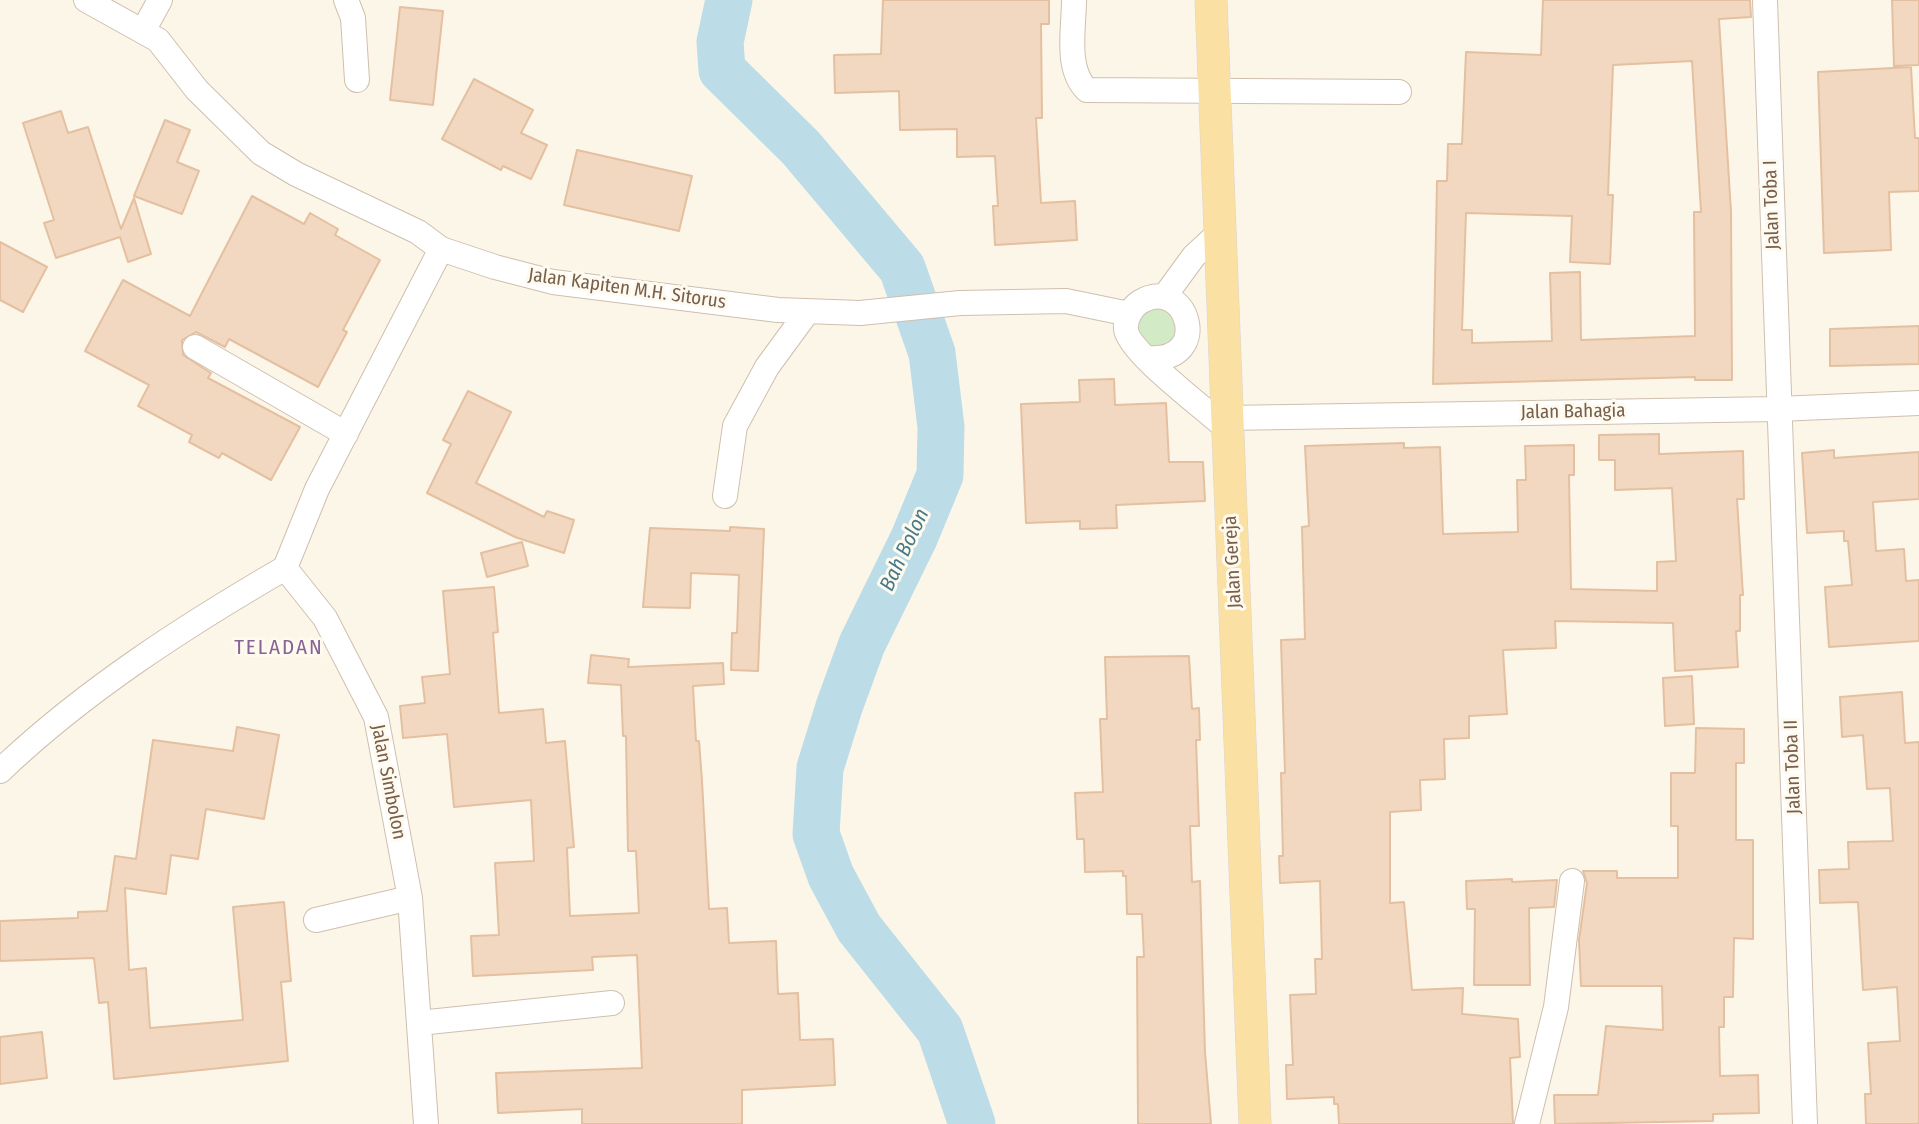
<!DOCTYPE html>
<style>
body{margin:0}
canvas{display:block;background:#fcf6e9}
</style>
<canvas width="1919" height="1124"></canvas>
<script>
const ctx = document.querySelector('canvas').getContext('2d');
ctx.lineJoin = 'round';
function fill(path, color) { ctx.fillStyle = color; ctx.fill(path, 'evenodd'); }
function stroke(path, color, width, dash) { ctx.strokeStyle = color; ctx.lineWidth = width; ctx.lineCap = dash ? 'butt' : 'round'; ctx.setLineDash(dash || []); ctx.stroke(path); }
function write(font, color, halo, rows, align = 'center') {
  ctx.font = font + ' "Fira Sans Condensed",sans-serif'; ctx.lineWidth = 6; ctx.setLineDash([]); ctx.textBaseline = 'middle'; ctx.strokeStyle = halo; ctx.fillStyle = color; for (const [text, x, y, turn = 0] of rows) {
    ctx.save(); ctx.translate(x, y); ctx.rotate((+turn || 0) * Math.PI / 180); ctx.textAlign = isNaN(turn) ? turn : align; if (halo) ctx.strokeText(text, 0, 0); ctx.fillText(text, 0, 0); ctx.restore();
  }
}
fill(new Path2D(`
 M 1159,298 L 1184,336 L 1154,356 L 1129,319 Z`), '#d2ebc6');
stroke(new Path2D(`
 M 729,0 L 720,42 L 722,70 L 801,148 L 902,268 L 932,353 L 941,427 L 940,475 L 914,538 L 862,644 L 839,707 L 820,768 L 816,834 L 831,876 L 859,928 L 940,1030 L 972,1124`), '#bcdde7', 47);
const building = new Path2D(`
 M 883,0 L 1049,0 L 1049,24 L 1041,24 L 1042,118 L 1036,118 L 1041,203 L 1075,201 L 1077,240 L 995,245 L 993,206 L 998,206 L 995,156 L 957,157 L 957,129 L 900,130 L 899,91 L 835,93 L 834,55 L 881,54 Z
 M 1543,0 L 1750,0 L 1751,17 L 1719,19 L 1731,212 L 1732,380 L 1695,380 L 1695,377 L 1433,384 L 1437,181 L 1447,181 L 1448,144 L 1462,144 L 1466,52 L 1541,55 ZM 1692,61 L 1701,212 L 1694,212 L 1695,336 L 1581,340 L 1580,272 L 1550,273 L 1552,341 L 1472,343 L 1472,330 L 1462,330 L 1466,213 L 1572,216 L 1570,262 L 1610,264 L 1613,195 L 1608,195 L 1613,65 Z
 M 1892,0 L 1919,0 L 1919,65 L 1894,66 Z
 M 400,7 L 443,11 L 433,105 L 390,100 Z
 M 1911,67 L 1915,138 L 1919,138 L 1919,191 L 1889,192 L 1891,250 L 1824,253 L 1818,72 Z
 M 474,79 L 533,110 L 521,133 L 547,145 L 531,179 L 503,166 L 501,170 L 442,139 Z
 M 61,111 L 68,133 L 88,127 L 121,229 L 134,198 L 151,254 L 128,262 L 120,237 L 56,258 L 44,223 L 54,220 L 23,123 Z
 M 165,120 L 190,130 L 177,162 L 199,171 L 182,214 L 134,196 Z
 M 577,150 L 692,176 L 679,231 L 564,205 Z
 M 252,196 L 304,224 L 310,213 L 338,229 L 335,235 L 380,260 L 343,330 L 347,332 L 318,387 L 229,339 L 225,347 L 196,332 L 182,340 L 183,355 L 211,373 L 208,378 L 300,427 L 271,480 L 222,453 L 219,458 L 189,442 L 192,435 L 138,406 L 149,385 L 85,351 L 123,280 L 190,316 Z
 M 0,242 L 47,267 L 23,312 L 0,300 Z
 M 1919,326 L 1919,364 L 1830,366 L 1830,329 Z
 M 1114,379 L 1115,405 L 1166,403 L 1169,462 L 1203,462 L 1205,501 L 1116,505 L 1117,528 L 1080,529 L 1080,521 L 1026,523 L 1021,404 L 1080,402 L 1079,380 Z
 M 468,391 L 511,412 L 476,483 L 544,517 L 547,511 L 574,520 L 564,553 L 515,537 L 427,493 L 451,444 L 443,440 Z
 M 1659,434 L 1659,454 L 1743,451 L 1744,499 L 1737,499 L 1743,595 L 1740,595 L 1740,631 L 1736,631 L 1738,667 L 1675,671 L 1673,623 L 1555,621 L 1556,648 L 1503,650 L 1507,714 L 1469,716 L 1469,738 L 1444,739 L 1445,779 L 1420,780 L 1421,810 L 1390,812 L 1390,903 L 1404,902 L 1412,990 L 1463,988 L 1462,1014 L 1518,1019 L 1520,1057 L 1510,1058 L 1513,1124 L 1339,1124 L 1338,1104 L 1334,1104 L 1334,1097 L 1287,1099 L 1286,1065 L 1293,1065 L 1290,995 L 1316,994 L 1315,959 L 1322,959 L 1320,881 L 1280,883 L 1279,856 L 1283,856 L 1281,773 L 1285,773 L 1281,640 L 1305,639 L 1302,527 L 1309,526 L 1305,446 L 1404,443 L 1404,448 L 1440,447 L 1443,534 L 1518,532 L 1517,480 L 1526,480 L 1525,446 L 1574,445 L 1574,475 L 1569,475 L 1571,589 L 1657,591 L 1657,562 L 1676,561 L 1672,488 L 1615,490 L 1615,460 L 1599,460 L 1599,435 Z
 M 1834,450 L 1834,458 L 1919,452 L 1919,499 L 1873,502 L 1876,551 L 1904,549 L 1906,581 L 1919,580 L 1919,641 L 1829,647 L 1825,587 L 1852,585 L 1848,541 L 1844,541 L 1844,531 L 1807,533 L 1802,453 Z
 M 730,527 L 764,529 L 758,671 L 731,670 L 732,633 L 737,633 L 739,575 L 691,573 L 690,608 L 643,607 L 650,528 L 730,531 Z
 M 522,542 L 528,566 L 487,577 L 481,553 Z
 M 494,587 L 498,632 L 493,633 L 499,713 L 543,709 L 546,743 L 565,741 L 574,847 L 567,848 L 570,916 L 639,913 L 636,851 L 628,851 L 626,736 L 623,736 L 621,685 L 588,683 L 591,655 L 629,659 L 628,667 L 723,663 L 724,684 L 693,686 L 696,741 L 699,741 L 702,781 L 709,909 L 727,908 L 729,943 L 776,941 L 778,994 L 798,993 L 800,1040 L 833,1039 L 835,1085 L 742,1090 L 742,1124 L 582,1124 L 582,1109 L 498,1113 L 496,1073 L 642,1068 L 637,955 L 592,957 L 593,970 L 473,976 L 471,936 L 499,935 L 495,863 L 534,861 L 531,800 L 454,807 L 447,734 L 403,738 L 400,706 L 425,703 L 422,677 L 450,674 L 443,591 Z
 M 1189,656 L 1192,709 L 1199,708 L 1200,740 L 1196,740 L 1199,826 L 1190,826 L 1192,882 L 1200,881 L 1205,1052 L 1211,1124 L 1138,1124 L 1137,957 L 1144,957 L 1142,914 L 1127,914 L 1126,876 L 1123,876 L 1123,871 L 1085,872 L 1084,839 L 1077,839 L 1075,793 L 1103,792 L 1100,719 L 1107,719 L 1105,657 Z
 M 1692,676 L 1694,724 L 1665,726 L 1663,678 Z
 M 1902,692 L 1905,743 L 1919,742 L 1919,1124 L 1866,1124 L 1865,1094 L 1871,1094 L 1868,1043 L 1900,1041 L 1897,987 L 1863,990 L 1858,902 L 1820,903 L 1819,870 L 1849,869 L 1848,842 L 1893,841 L 1890,788 L 1867,789 L 1863,735 L 1842,737 L 1840,697 Z
 M 237,727 L 279,735 L 264,819 L 206,809 L 198,859 L 171,855 L 166,894 L 125,888 L 129,970 L 146,968 L 150,1028 L 243,1020 L 233,907 L 284,902 L 291,981 L 281,982 L 288,1061 L 114,1079 L 108,1002 L 99,1003 L 94,958 L 0,961 L 0,921 L 78,918 L 78,912 L 107,911 L 115,856 L 136,859 L 153,740 L 233,751 Z
 M 1696,728 L 1744,729 L 1744,763 L 1736,763 L 1736,840 L 1753,840 L 1753,939 L 1734,938 L 1733,997 L 1724,997 L 1724,1027 L 1719,1027 L 1720,1076 L 1758,1075 L 1759,1113 L 1713,1114 L 1713,1121 L 1555,1124 L 1554,1095 L 1598,1095 L 1606,1026 L 1663,1030 L 1662,986 L 1581,986 L 1579,940 L 1587,883 L 1583,871 L 1617,871 L 1617,878 L 1678,878 L 1678,826 L 1671,826 L 1671,773 L 1695,773 Z
 M 1512,879 L 1512,882 L 1557,880 L 1554,907 L 1529,908 L 1530,985 L 1474,985 L 1475,909 L 1467,909 L 1466,881 Z
 M 42,1032 L 47,1078 L 0,1084 L 0,1037 Z`);
fill(building, '#f2d8c0');
stroke(building, '#e4c0a0', 2);
const minor = new Path2D(`
 M 86,0 L 158,40 L 197,90 L 261,153 L 296,174 L 418,232 L 441,249 L 495,267 L 553,282 L 778,310 L 860,313 L 960,303 L 1066,301 L 1129,314
 M 346,0 L 353,18 L 357,80
 M 1074,0 C 1074,29 1065,69 1087,90 L 1399,92
 M 1765,0 L 1805,1124
 M 143,31 L 160,0
 M 1164,297 L 1194,256 L 1220,232
 M 195,347 L 346,434
 M 1149,358 C 1214,362 1187,274 1140,302 C 1132,307 1125,319 1126,329 C 1127,351 1207,410 1227,429
 M 1226,418 L 1778,409 L 1919,403
 M 725,496 L 735,426 L 767,367 L 808,311
 M 0,771 C 84,691 185,626 285,568
 M 316,920 L 410,898
 M 419,1023 L 612,1003
 M 426,1124 L 410,898 L 376,717 L 325,618 L 285,568 L 317,489 L 441,249
 M 1527,1124 L 1556,1007 L 1572,881`);
const major = new Path2D(`
 M 1211,0 L 1255,1124`);
stroke(minor, '#cfbfae', 26);
stroke(major, '#dcd5d0', 33);
stroke(minor, '#fff', 24);
stroke(major, '#fae0a2', 32);
write('19px', '#775f4c', '#fffaef', [
 ["Jalan Toba I",1772,205,-92],
 ["Jalan Kapiten M.H. Sitorus",627,289,8],
 ["Jalan Bahagia",1573,412,-1],
 ["Jalan Gereja",1233,562,-93],
 ["Jalan Toba II",1793,767,-92],
 ["Jalan Simbolon",388,782,79]
]);
write('italic 21px', '#457a8a', '#fffaef', [
 ["Bah Bolon",905,550,-65]
]);
ctx.letterSpacing = '2px';
write('21px', '#876493', '#fffaef', [
 ["TELADAN",279,648]
]);
ctx.letterSpacing = '0px';
</script>
